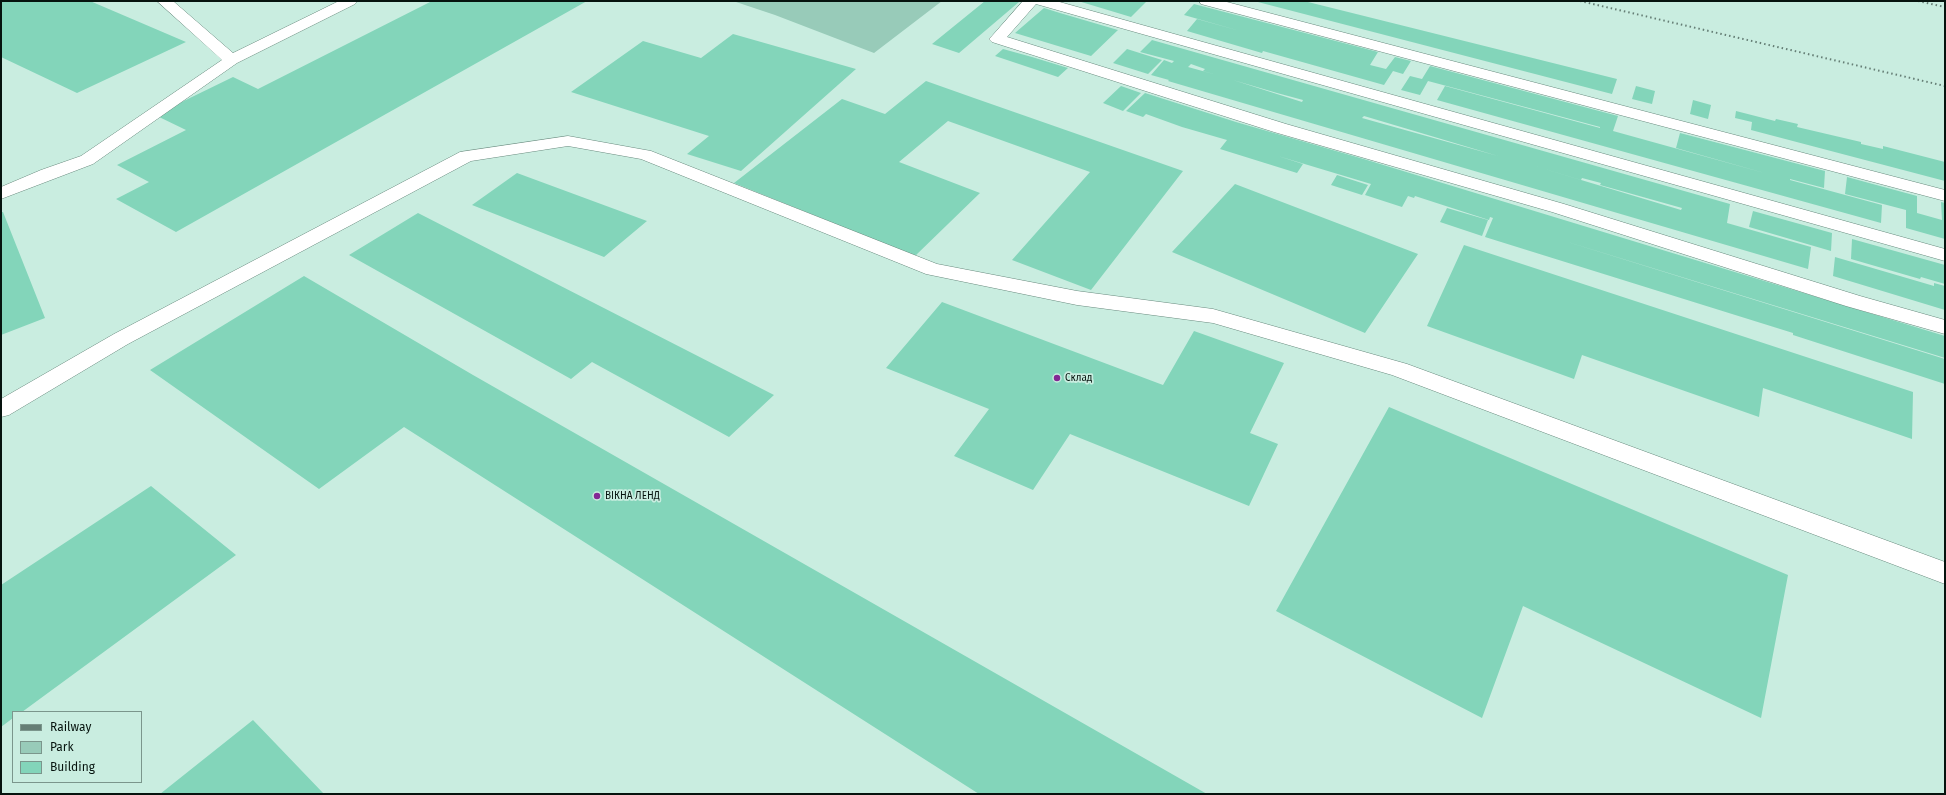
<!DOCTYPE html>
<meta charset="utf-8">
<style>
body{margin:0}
#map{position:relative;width:1946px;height:795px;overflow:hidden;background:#c9ede0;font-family:"Fira Sans",sans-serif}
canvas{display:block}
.frame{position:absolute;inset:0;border:2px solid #06130e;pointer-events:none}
.legend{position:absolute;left:12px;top:711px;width:130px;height:72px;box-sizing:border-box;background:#c9ede0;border:1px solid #7b968c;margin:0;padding:5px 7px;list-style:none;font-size:12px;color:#06130e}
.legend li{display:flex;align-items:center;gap:8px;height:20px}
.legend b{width:20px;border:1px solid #7b968c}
</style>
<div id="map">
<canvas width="1946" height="795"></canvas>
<div class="frame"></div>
<ul class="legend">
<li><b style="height:5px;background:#657e75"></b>Railway</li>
<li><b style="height:11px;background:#98cbb9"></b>Park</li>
<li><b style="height:11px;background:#83d5ba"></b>Building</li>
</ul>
</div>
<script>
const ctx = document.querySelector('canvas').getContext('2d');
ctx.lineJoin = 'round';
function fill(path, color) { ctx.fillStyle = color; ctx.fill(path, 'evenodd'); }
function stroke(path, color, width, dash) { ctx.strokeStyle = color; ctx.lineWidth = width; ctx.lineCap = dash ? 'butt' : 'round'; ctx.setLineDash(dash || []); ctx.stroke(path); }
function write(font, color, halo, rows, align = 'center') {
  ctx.font = font + ' "Fira Sans",sans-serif'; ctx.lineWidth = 3.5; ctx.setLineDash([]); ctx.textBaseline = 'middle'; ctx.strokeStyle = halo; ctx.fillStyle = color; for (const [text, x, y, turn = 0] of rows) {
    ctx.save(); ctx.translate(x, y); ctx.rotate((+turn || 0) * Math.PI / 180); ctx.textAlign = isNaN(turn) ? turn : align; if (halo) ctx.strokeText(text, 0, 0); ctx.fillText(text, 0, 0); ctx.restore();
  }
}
fill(new Path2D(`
 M 733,1 L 942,1 L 874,53 L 775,15 Z`), '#98cbb9');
fill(new Path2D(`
 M 1,1 L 90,1 L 186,42 L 77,93 L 1,57 Z
 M 432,1 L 587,1 L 176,232 L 116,199 L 149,182 L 117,165 L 186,130 L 155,115 L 233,77 L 258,89 Z
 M 985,1 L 1019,2 L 959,53 L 932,44 Z
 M 1078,1 L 1147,1 L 1131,17 Z
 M 1254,1 L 1304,1 L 1617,79 L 1612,94 Z
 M 1194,4 L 1378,52 L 1370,65 L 1386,69 L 1395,57 L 1411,61 L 1403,74 L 1393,71 L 1384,85 L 1263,51 L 1262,53 L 1187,31 L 1197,19 L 1240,31 L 1184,15 Z
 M 1044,8 L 1060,13 L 1118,30 L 1091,56 L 1015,33 Z
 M 733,34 L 856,69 L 741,171 L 687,154 L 709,136 L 571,92 L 643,41 L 701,58 Z
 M 1152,40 L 1730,204 L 1727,223 L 1811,247 L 1808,269 L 1168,81 L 1169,80 L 1151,75 L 1164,60 L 1172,63 L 1174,61 L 1140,52 ZM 1191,64 L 1205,69 L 1203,71 L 1217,75 L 1188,67 ZM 1233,80 L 1277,93 L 1303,100 L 1302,102 ZM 1364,116 L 1401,127 L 1498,156 L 1362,118 ZM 1518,161 L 1581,180 L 1582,178 L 1601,183 L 1600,185 L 1682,208 L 1681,210 Z
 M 1003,49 L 1032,57 L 1068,68 L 1058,77 L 995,56 Z
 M 1127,49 L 1162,60 L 1148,74 L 1113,63 Z
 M 1430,66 L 1618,116 L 1613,131 L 1768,174 L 1676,148 L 1680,133 L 1825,171 L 1824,188 L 1790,179 L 1790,180 L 1882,205 L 1881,223 L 1437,100 L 1445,86 L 1600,128 L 1600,127 L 1428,81 L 1420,95 L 1401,90 L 1410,76 L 1422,79 Z
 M 926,81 L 974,98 L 1183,171 L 1091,290 L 1012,260 L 1090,172 L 948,121 L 899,162 L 980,193 L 915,256 L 734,183 L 842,99 L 885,114 Z
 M 1121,86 L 1141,93 L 1123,111 L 1103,103 Z
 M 1636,86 L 1655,91 L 1652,104 L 1632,99 Z
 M 1145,93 L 1236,122 L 1367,160 L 1945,336 L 1945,358 L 1558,239 L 1945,359 L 1945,384 L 1793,335 L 1793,333 L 1485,237 L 1493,218 L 1490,217 L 1489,220 L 1415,196 L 1414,198 L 1408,196 L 1402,207 L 1365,195 L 1371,184 L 1278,156 L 1303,164 L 1297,173 L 1220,149 L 1227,140 L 1182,127 L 1146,114 L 1143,117 L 1126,111 Z
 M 1693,100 L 1711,105 L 1708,119 L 1690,114 Z
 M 1736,111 L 1775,121 L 1776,119 L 1798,124 L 1797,127 L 1861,142 L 1861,144 L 1883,149 L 1883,146 L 1945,162 L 1945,181 L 1751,130 L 1752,122 L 1735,118 Z
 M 517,173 L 647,221 L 604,257 L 472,205 Z
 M 1337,175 L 1368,185 L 1362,195 L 1331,185 Z
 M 1847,177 L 1917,196 L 1917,213 L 1942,220 L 1941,202 L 1945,203 L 1945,239 L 1906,228 L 1906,210 L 1845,194 Z
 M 1235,184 L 1418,254 L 1365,333 L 1172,252 Z
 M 1447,208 L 1488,220 L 1482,236 L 1440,222 Z
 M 1753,211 L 1832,233 L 1831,251 L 1749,227 Z
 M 1,212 L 3,212 L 45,318 L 1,335 Z
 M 418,213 L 774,395 L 729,437 L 592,362 L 571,379 L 349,255 Z
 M 1852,239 L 1945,265 L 1945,284 L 1921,277 L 1920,279 L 1851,259 Z
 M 1464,245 L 1913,392 L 1912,439 L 1763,388 L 1759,417 L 1582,355 L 1574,379 L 1427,326 Z
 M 1835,257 L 1934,286 L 1934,283 L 1945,286 L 1945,310 L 1833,276 Z
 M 304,276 L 473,375 L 1207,794 L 979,794 L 404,427 L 319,489 L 150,370 Z
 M 942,302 L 1163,385 L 1194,331 L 1284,363 L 1250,433 L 1278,444 L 1249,506 L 1070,434 L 1033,490 L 954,456 L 989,409 L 886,368 Z
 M 1389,407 L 1788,575 L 1761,718 L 1523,606 L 1482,718 L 1276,611 Z
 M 151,486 L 236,555 L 22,712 L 13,712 L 13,718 L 1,727 L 1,585 Z
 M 253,720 L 324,794 L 160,794 Z`), '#83d5ba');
const lane = new Path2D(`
 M 157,1 L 173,1 L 233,53 L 339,1 L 357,1 L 355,4 L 237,63 L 93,164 L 1,199 L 1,187 L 41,170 L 81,156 L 222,60 Z
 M 1023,1 L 1056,1 L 1945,249 L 1945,261 L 1036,4 L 1007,37 L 1286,124 L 1564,204 L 1860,296 L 1945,320 L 1945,334 L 1846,306 L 1552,212 L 1274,132 L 992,42 L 989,39 L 992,36 Z
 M 1199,1 L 1223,1 L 1945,190 L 1945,201 L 1201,4 Z
 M 568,136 L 651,151 L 937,264 L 1077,291 L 1213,309 L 1407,364 L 1945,562 L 1945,584 L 1392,375 L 1213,323 L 1077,305 L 926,274 L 641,159 L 568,146 L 471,161 L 128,344 L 9,415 L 1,417 L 1,399 L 114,334 L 460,152 Z`);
stroke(lane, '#698a7e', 1);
fill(lane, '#fff');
stroke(new Path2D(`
 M 1580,1 L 1945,86
 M 1918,1 L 1945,7`), '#657e75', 2, [1.5, 3]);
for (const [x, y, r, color] of [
 [1057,378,4,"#832894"],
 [597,496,4,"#832894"]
]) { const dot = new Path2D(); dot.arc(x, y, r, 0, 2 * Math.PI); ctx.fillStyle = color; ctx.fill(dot); stroke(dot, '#c9ede0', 1.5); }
write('10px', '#06130e', '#c9ede0', [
 ["Склад",1065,378],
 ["ВІКНА ЛЕНД",605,496]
], 'left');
</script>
